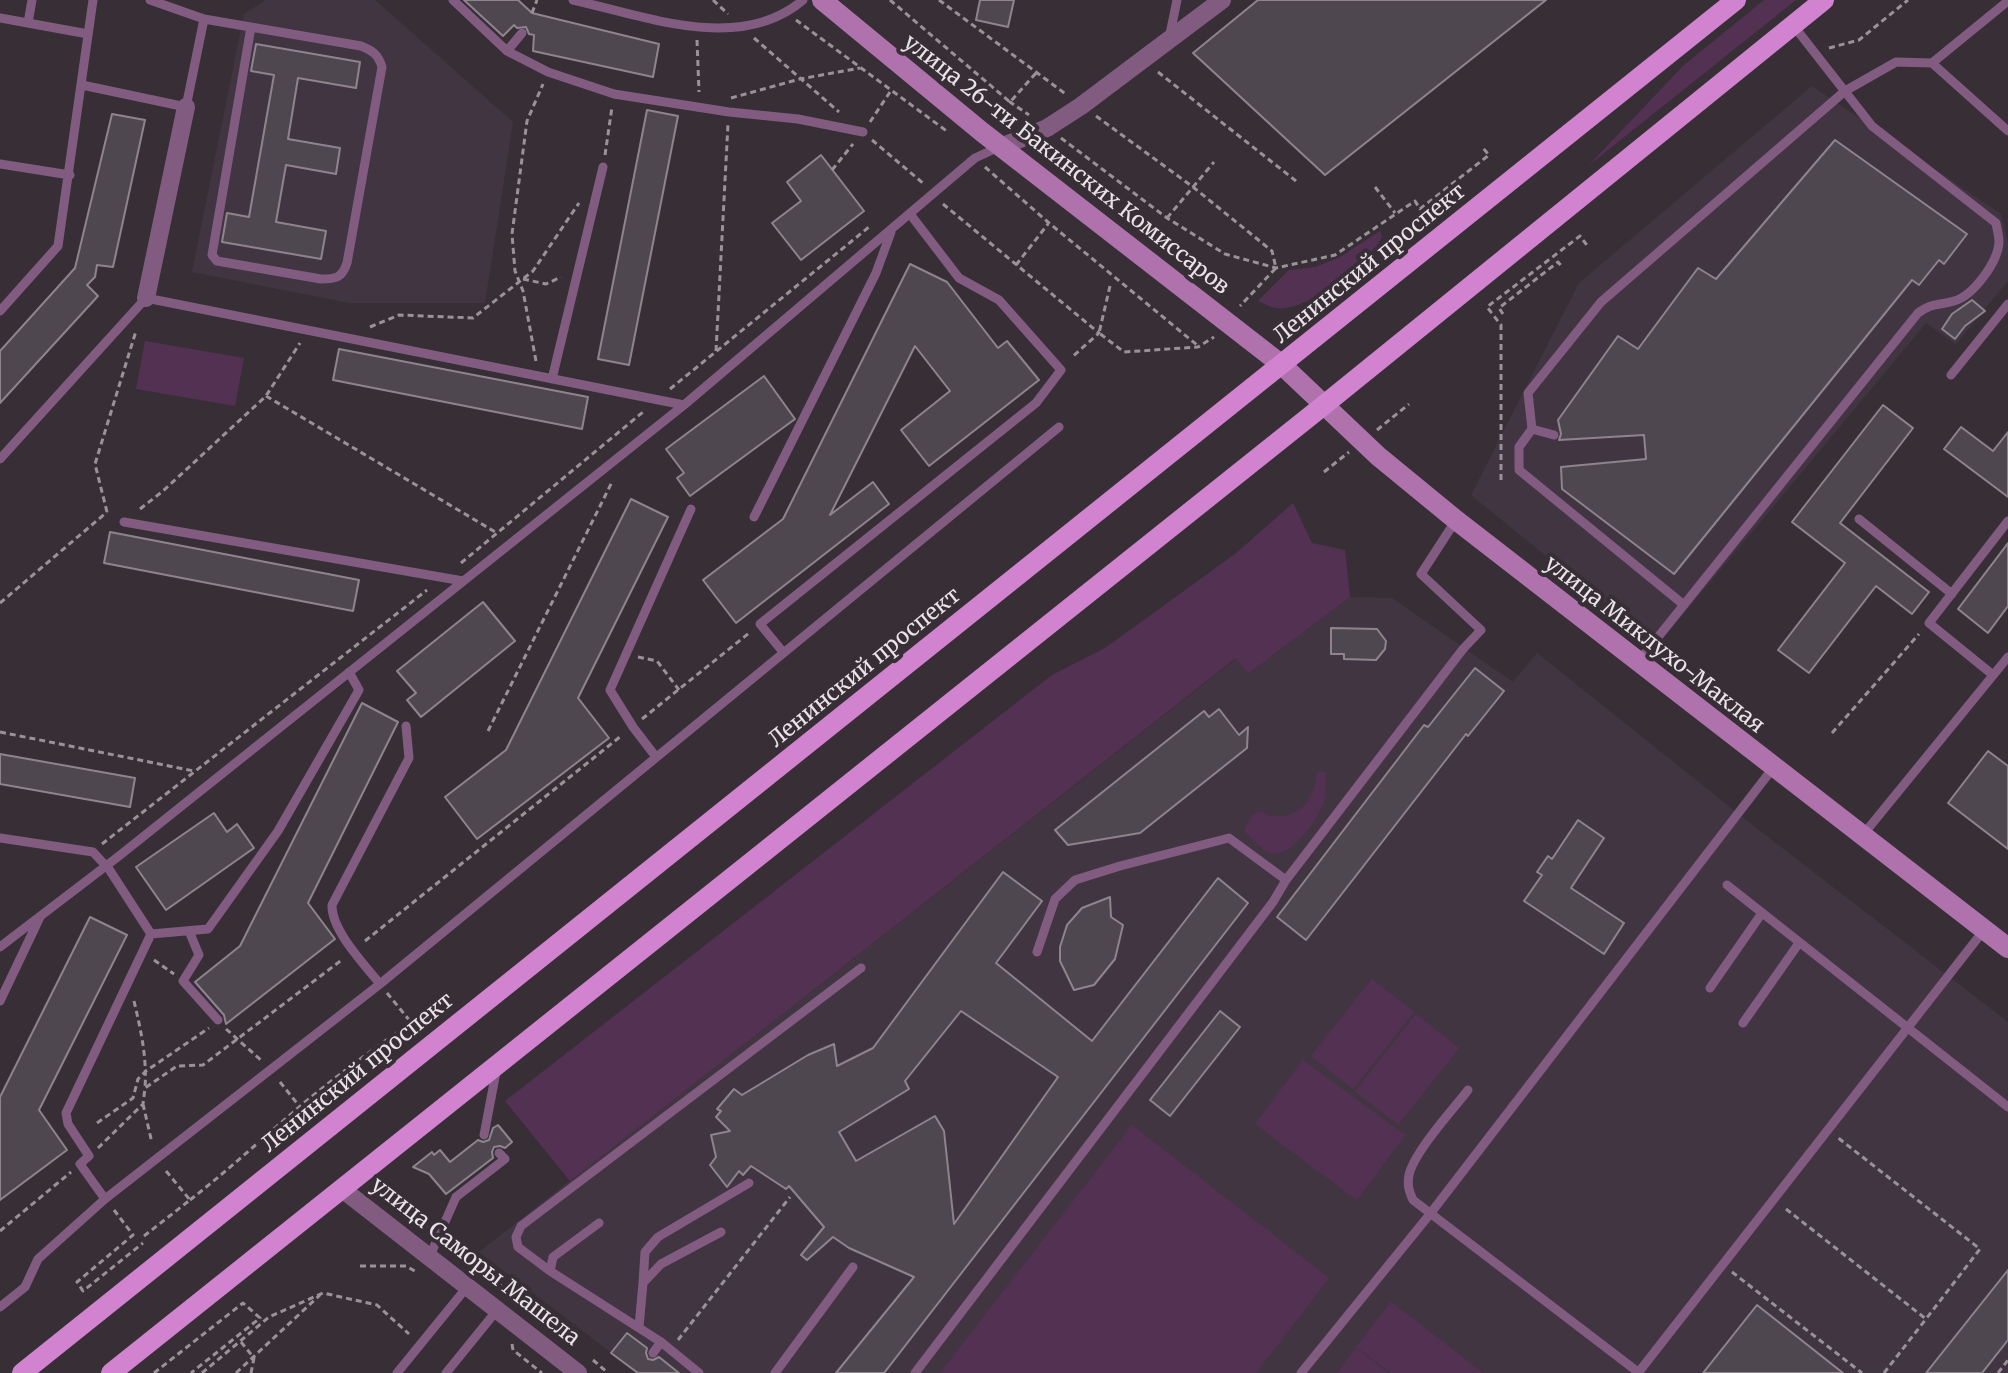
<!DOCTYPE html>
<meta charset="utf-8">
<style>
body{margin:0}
canvas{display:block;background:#372e36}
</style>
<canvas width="2008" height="1373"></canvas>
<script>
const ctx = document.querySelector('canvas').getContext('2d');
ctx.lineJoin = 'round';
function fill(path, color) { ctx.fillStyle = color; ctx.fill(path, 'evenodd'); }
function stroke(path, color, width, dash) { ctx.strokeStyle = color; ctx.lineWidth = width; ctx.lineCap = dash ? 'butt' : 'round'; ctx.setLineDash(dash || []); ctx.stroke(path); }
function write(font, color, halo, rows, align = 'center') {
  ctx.font = font + ' Merriweather,serif'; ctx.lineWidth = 8; ctx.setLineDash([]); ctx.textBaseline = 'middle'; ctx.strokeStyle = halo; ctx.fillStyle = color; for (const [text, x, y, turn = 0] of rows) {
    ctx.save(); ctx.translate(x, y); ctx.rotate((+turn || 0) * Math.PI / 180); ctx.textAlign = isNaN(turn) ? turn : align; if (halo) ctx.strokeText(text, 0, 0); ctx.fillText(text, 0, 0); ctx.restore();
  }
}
fill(new Path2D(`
 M 266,0 L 375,0 L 513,122 L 485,303 L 350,303 L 192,272 L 244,14 Z
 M 1812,86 L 2001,214 L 2008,243 L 2008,281 L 1956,344 L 1926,323 L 1657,646 L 1471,495 L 1579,283 Z
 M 1350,597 L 1392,598 L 1513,682 L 1537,653 L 1746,820 L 2008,1022 L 2008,1373 L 638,1373 L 479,1252 L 1237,658 L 1248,674 Z`), '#423542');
fill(new Path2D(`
 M 1764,0 L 1796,0 L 1588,166 L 1683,66 Z
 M 1380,231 L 1382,236 C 1372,263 1306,313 1276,308 C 1270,307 1263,303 1258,301 L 1289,270 L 1315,267 L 1340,257 Z
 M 145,341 L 244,358 L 235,406 L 136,389 Z
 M 1293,503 L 1312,543 L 1345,550 L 1350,597 L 1248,674 L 1236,658 L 570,1181 L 505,1101 L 1052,675 L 1105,648 L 1235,554 Z
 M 1317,772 L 1325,772 C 1326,783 1327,794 1323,804 C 1318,819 1290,860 1270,853 C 1261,850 1252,838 1245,832 C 1245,825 1251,813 1259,812 C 1264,812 1268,816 1272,816 C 1302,819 1315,798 1317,772 Z
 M 1372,979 L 1414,1012 L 1353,1089 L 1311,1056 Z
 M 1416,1014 L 1459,1048 L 1398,1125 L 1355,1091 Z
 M 1303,1060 L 1405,1135 L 1357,1200 L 1255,1124 Z
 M 1132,1125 L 1329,1278 L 1256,1373 L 940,1373 Z
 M 1391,1302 L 1482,1372 L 1481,1373 L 1391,1373 L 1356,1347 Z
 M 1356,1348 L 1388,1373 L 1337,1373 Z`), '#533152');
const building = new Path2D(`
 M 464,0 L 518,0 L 532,13 L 659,44 L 653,77 L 533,51 L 534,35 L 529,34 L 526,27 L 517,28 L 514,25 L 503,36 Z
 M 980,0 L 1014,0 L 1008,27 L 976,20 Z
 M 1258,0 L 1546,0 L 1325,175 L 1193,53 Z
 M 256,44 L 360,62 L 356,88 L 298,78 L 288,139 L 340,148 L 336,174 L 286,165 L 276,222 L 326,231 L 321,259 L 222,242 L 227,213 L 249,217 L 274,75 L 251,71 Z
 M 647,110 L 678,116 L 629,365 L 598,359 Z
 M 112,114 L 145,120 L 113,267 L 97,265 L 95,277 L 87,285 L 98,296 L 0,403 L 0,351 L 75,268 Z
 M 1835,140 L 1967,234 L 1944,264 L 1939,260 L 1919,285 L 1912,280 L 1674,574 L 1562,489 L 1561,467 L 1646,459 L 1644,435 L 1559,440 L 1561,434 L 1558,420 L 1618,336 L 1638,349 L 1698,268 L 1716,279 Z
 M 821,155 L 864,211 L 801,260 L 772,223 L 801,201 L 787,182 Z
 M 910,264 L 947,282 L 998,348 L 1007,341 L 1039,380 L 929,466 L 901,430 L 950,391 L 915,346 L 830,515 L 873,482 L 889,504 L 736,623 L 703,580 L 783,519 Z
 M 1972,300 L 1985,311 L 1965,326 L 1955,339 L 1942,329 L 1952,314 Z
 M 339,349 L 588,397 L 582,429 L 333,380 Z
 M 764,376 L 795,419 L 690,496 L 677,478 L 684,473 L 666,449 Z
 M 1883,405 L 1913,428 L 1840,523 L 1929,592 L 1912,614 L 1876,586 L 1809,673 L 1778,650 L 1845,563 L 1792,522 Z
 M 1961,427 L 1993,451 L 2008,432 L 2008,497 L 1944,449 Z
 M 631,499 L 668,517 L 578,698 L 609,738 L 477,839 L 445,797 L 506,750 Z
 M 110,532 L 359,580 L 353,611 L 104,563 Z
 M 2008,543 L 2008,606 L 1988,633 L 1958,609 Z
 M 483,602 L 515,641 L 421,717 L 407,700 L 416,693 L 397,671 Z
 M 1331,628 L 1377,629 L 1386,641 L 1385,649 L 1376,660 L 1344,659 L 1344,654 L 1331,654 Z
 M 1475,668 L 1504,691 L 1468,736 L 1466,734 L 1306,940 L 1277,917 L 1424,725 L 1428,727 Z
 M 362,703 L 398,722 L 308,903 L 335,939 L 226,1024 L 224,1015 L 195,982 L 240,946 Z
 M 1219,709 L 1239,735 L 1248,727 L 1247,748 L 1140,833 L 1068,845 L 1055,830 L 1204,711 L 1209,717 Z
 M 1988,751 L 2008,766 L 2008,849 L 1948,803 Z
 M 0,754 L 135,778 L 130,807 L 0,784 Z
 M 214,813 L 227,832 L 237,824 L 254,848 L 166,910 L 136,867 Z
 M 1578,820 L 1604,838 L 1571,888 L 1624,923 L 1604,954 L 1524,901 L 1542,875 L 1537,872 L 1548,856 L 1552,859 Z
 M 1003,872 L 1042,901 L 996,963 L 1092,1041 L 1218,878 L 1248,903 L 884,1373 L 836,1373 L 914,1277 L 849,1248 L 833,1237 L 807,1260 L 801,1255 L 824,1227 L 789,1186 L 786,1189 L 751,1166 L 743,1175 L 739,1171 L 727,1187 L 710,1165 L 716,1157 L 711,1135 L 730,1131 L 716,1117 L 721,1111 L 717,1109 L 734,1089 L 742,1095 L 808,1055 L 834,1044 L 837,1066 L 873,1048 ZM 961,1011 L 1058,1077 L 954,1224 L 944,1131 L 935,1116 L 856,1161 L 839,1132 L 909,1089 L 905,1081 Z
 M 1110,897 L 1111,917 L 1123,925 L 1115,959 L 1094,985 L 1074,990 L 1060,961 L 1060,947 L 1067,925 L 1082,908 Z
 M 90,917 L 127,935 L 39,1110 L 67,1150 L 0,1200 L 0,1097 Z
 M 1220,1011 L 1240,1027 L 1170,1116 L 1150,1100 Z
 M 498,1125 L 512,1142 L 505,1148 L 500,1146 L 494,1147 L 492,1152 L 493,1158 L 446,1194 L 429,1174 L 413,1167 L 432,1152 L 434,1155 L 440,1150 L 450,1162 L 478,1140 L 483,1142 L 489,1140 L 493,1128 Z
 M 2008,1270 L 2008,1340 L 1982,1373 L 1926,1373 Z
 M 1757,1305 L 1843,1373 L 1703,1373 Z
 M 627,1333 L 647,1348 L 646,1353 L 648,1359 L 653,1360 L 659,1357 L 679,1373 L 638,1373 L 611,1353 Z`);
fill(building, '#4f474f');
stroke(building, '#8e848d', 2);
stroke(new Path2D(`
 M 713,0 L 728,14
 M 890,0 L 1010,102 L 1037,72
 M 939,0 L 1067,95
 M 532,13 L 537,0
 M 796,20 L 948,132
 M 754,38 L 839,112
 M 697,40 L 699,92
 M 1829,48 L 1859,40 L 1908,0
 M 1158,72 L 1296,181
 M 731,98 L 800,79 L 860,68
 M 1096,116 L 1193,187 L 1272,251 L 1276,268 L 1240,306
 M 996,118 L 1010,102 L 1029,115
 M 870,122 L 892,89
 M 1061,138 L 1167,218 L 1225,254 L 1276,268 L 1335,255 L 1415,201 L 1420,209 L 1489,155 L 1483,148
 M 872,140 L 924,184
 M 605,155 L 612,107
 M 985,167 L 1049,223 L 1197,345
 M 832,170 L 853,144
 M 1375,187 L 1395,213
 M 943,204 L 1099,333 L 1071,358
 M 1167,218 L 1214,162
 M 1016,265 L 1048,224
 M 523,279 L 546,284 L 561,277
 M 1110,286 L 1099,333 L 1124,352 L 1198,347 L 1214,337
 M 1503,314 L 1499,308 L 1558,262 L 1563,268
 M 370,327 L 399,315 L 473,318 L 533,271 L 579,203
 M 716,351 L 728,124
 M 536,361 L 523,291 L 515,271 L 512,234 L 527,121 L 543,84
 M 670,389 L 869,227
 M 266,396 L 497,533
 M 1377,430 L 1409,404
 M 1324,472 L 1349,452
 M 1501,480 L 1501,325 L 1487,307 L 1580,236 L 1589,248
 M 140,509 L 163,491 L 266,396 L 300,343
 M 107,512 L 95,464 L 136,331
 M 461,563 L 643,412
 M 0,603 L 107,512
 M 638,657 L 657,661 L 679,690
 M 642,719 L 749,633
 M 488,731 L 612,482
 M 0,732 L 194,771
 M 1832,733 L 1919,634
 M 102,844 L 427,590
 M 365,941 L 621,736
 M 154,960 L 174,974
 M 387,993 L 410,1021
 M 134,1001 C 141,1031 147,1057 145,1088
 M 226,1029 L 262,1061
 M 280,1082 L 300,1107
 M 143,1104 L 152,1143
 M 97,1123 L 133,1098 L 138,1079 L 146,1071 L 209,1028
 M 98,1148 L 143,1104 L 145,1088 L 177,1066 L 203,1065 L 343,959
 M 384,1193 L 428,1227
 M 190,1200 C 227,1171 262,1139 298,1108 C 344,1069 393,1035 442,1001
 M 1786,1209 L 1926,1319 L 1980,1249 L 1837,1137
 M 114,1210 L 133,1235 L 77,1282 L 83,1291 L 143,1243
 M 0,1231 L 71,1172
 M 144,1236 L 190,1200 L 166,1171
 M 450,1244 L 549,1325
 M 360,1266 L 406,1266 L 418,1273
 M 1732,1272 L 1862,1373
 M 678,1340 L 790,1197
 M 241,1342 L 254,1358 L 251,1373
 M 512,1344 L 513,1350 L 542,1373
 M 593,1360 L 608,1373
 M 154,1373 L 243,1303 L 260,1318 L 191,1373
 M 202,1373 L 269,1317 L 323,1293 L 377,1305 L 409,1334
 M 236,1373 L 320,1295
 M 1884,1373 L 1926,1319
 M 1998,1373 L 2008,1360`), '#999298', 3, [6, 4]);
stroke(new Path2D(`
 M 32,0 L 28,23 L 88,34
 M 453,0 L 507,51 L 548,72 L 614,94 L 729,112 L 798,119 L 863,132
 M 573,0 C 645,16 740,54 803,0
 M 0,18 L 28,23
 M 204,19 L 361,46 C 373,51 378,54 382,67 L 347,263 C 342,278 336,279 321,279 L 217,261 L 212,255 L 251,27
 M 1169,39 L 1177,0
 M 507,51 L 522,33
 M 1932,63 L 2008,131
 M 82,85 L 186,107 L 204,19 L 150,0
 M 0,164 L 70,175
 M 0,311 L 58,246 L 93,0
 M 1951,375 L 2008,304
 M 552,379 L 603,167
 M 1532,429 L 1528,393 L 1601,302 L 1845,91 L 1896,62 L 1932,63 L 2008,1
 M 1554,435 L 1532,429 L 1519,447 L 1519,470 L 1684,605
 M 0,459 L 146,298 L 684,405
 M 754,517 L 876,273 L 891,232
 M 1859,519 L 1952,594
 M 124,522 L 463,581
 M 783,652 L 760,624 L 1036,403 L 1061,370 L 999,300 L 959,278 L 910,214
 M 1638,662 L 1918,313 C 1933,302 1937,306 1954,301 C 1973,296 1998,262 1999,242 C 1999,236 1997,229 1996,223 L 1872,126 L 1793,25
 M 1993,675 L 1929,623 L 2008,521
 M 656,757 L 633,727 L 610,690 L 691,509
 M 1862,836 L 2008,657
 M 0,838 L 93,852 L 106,866
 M 107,866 L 151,934 L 208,929 L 278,831 L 359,690 L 349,672
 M 1727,885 L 2008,1107
 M 189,931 L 199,955 L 183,981 L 218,1020
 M 0,947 L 119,856 L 684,405 L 975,158 L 999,147
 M 1037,952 L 1055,899 L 1075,880 L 1120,866 L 1229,838 L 1286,880
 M 380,984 C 364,964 331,930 332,905 L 409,758 L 406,726
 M 1710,988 L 1762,913
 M 0,1001 L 40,917
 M 1743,1023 L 1799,943
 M 1468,1090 C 1452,1111 1414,1152 1409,1175 C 1407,1185 1409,1191 1413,1200 L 1638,1372
 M 484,1135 L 496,1072
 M 105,1199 L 80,1164 L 89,1156 L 68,1124 L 66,1113 L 151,934
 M 599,1223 L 553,1257 L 550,1271 L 661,1342
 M 429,1258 L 456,1197 L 505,1159 L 499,1153
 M 550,1271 L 518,1247 L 516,1237 L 521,1226 L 861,968
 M 643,1283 L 645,1252 L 658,1237 L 749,1183
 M 0,1307 L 25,1287 L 38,1259 L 105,1199 L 380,984 L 1059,427
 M 639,1327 L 643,1283 L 661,1264 L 721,1232
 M 653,1353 L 661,1342 L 699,1373
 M 397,1373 L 467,1287
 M 446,1373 L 498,1309
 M 775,1373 L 853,1267
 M 915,1373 L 1273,902 L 1286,880 L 1463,649 L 1481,630 L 1421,574 L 1456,520
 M 1301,1373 L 1430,1214 L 1773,768
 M 1638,1373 L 1984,930`), '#825c80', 9);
stroke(new Path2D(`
 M 1003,146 L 1047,128 L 1081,106 L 1222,0
 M 146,298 L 186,107
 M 342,1189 L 578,1373`), '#825c80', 18);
stroke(new Path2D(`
 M 822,0 L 982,132 L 1282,365 L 1378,456 L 1456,520 L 2008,948`), '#af72ad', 20);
stroke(new Path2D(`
 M 22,1373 L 1736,0
 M 111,1373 L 1324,405 L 1824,0`), '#d183cf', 20);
write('22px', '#e9e4e9', '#372e36', [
 ["улица 26-ти Бакинских Комиссаров",1066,165,38],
 ["Ленинский проспект",1370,264,-39],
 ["улица Миклухо-Маклая",1654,645,38],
 ["Ленинский проспект",865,668,-39],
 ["Ленинский проспект",358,1073,-39],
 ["улица Саморы Машела",475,1262,38]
]);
</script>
